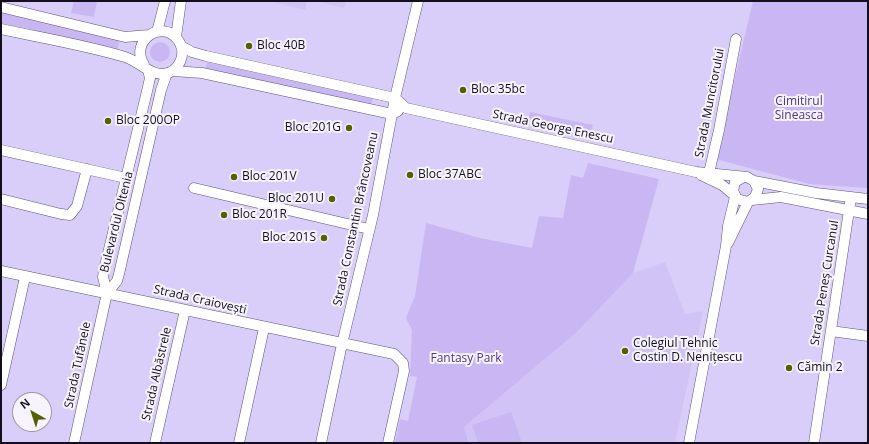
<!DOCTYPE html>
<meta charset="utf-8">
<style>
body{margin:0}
#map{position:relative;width:869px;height:444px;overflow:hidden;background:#d9cdfa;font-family:"Open Sans",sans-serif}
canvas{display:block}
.frame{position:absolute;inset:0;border:2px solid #130e1d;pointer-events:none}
.north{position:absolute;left:12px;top:392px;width:40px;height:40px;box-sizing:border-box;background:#f7f4fe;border:1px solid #9c98a4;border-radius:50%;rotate:321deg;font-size:11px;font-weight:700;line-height:16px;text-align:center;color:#130e1d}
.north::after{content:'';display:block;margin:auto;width:14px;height:18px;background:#556100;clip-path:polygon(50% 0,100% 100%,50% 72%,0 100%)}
</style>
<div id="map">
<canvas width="869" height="444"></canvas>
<div class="frame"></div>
<div class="north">N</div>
</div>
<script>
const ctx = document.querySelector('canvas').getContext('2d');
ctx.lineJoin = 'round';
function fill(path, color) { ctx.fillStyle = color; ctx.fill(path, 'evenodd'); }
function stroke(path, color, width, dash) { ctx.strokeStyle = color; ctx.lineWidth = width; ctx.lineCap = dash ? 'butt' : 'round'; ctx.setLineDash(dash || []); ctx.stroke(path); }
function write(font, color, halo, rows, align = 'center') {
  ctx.font = font + ' "Open Sans",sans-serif'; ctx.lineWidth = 4; ctx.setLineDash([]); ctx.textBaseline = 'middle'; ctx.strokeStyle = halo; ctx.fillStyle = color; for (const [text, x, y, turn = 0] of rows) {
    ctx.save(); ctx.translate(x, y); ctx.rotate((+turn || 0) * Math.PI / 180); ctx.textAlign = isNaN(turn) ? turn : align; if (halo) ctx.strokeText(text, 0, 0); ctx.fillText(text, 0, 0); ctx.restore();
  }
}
fill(new Path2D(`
 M 271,1 L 307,1 L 305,10 Z
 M 316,1 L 346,1 L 344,8 Z
 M 665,262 L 685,314 L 703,311 L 675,443 L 470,443 L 464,427 L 576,333 L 633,273 Z`), '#d2c3f7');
fill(new Path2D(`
 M 74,1 L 97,1 L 94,17 L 71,13 Z
 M 753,1 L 868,1 L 868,188 L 809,184 L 716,159 Z
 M 1,11 L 120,39 L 117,51 L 1,25 Z
 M150 52a10 10 0 1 1 20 0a10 10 0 1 1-20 0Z
 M 208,57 L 373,95 L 371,108 L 205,71 Z
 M 530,112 L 593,125 L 591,131 L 588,132 L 531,120 L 529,118 Z
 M 588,163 L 659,179 L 633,273 L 576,333 L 464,427 L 469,443 L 395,443 L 400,419 L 408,421 L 417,377 L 410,376 L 412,330 L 406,318 L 415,296 L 426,223 L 480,238 L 532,248 L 539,216 L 563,218 L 571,175 L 583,178 Z
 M 511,412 L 522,443 L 478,443 L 472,425 Z`), '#c8b7f3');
const minor = new Path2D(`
 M 1,7 L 125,37 L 149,35
 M 1,29 C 42,38 85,45 125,57 C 138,61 150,75 163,74 C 179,73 188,53 178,40 C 162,18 129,41 144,65
 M 157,32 L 165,1
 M 176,37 L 181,1
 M 181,46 L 192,52 L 206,56 L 395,98 L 406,108 L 696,172 L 747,177 L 754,181 L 758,189 L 755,197 L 748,202 L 737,199 L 733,191 L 735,182 L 742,178
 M 173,71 L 202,73 L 392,114 L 398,111
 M 1,150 L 126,178
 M 709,173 L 719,130 L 736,39
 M 701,175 L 722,185 L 734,195
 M 754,181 L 816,193 L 868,199
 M 194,188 L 369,229
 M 1,199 L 61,214 L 70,215 L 77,206 L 87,169
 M 752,200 L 781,197 L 868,214
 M 728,243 L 748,202
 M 1,271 L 394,354 L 403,363 L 404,371 L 388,443
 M 107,293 L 117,281 L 119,274 L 161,90 L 167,73
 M 831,331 L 868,336
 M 1,385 L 25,277
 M 74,443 L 107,293 L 103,277 L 104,270 L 148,87 L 150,78 L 148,70
 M 155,443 L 185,310
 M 239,443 L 264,328
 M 321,443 L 342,344 L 373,215 L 395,98 L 418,1
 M 689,443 L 726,246 L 728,226 L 735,197
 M 814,443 L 851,197`);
stroke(minor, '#5e5279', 11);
stroke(minor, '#fff', 10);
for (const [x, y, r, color] of [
 [249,46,4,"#556100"],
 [463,90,4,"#556100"],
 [108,121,4,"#556100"],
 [349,128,4,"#556100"],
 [410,175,4,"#556100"],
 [234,177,4,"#556100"],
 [332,199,4,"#556100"],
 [224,215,4,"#556100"],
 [324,238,4,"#556100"],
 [625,351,4,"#556100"],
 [789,368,4,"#556100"]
]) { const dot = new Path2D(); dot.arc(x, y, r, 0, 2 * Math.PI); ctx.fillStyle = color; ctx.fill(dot); stroke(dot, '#f7f4fe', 1.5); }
write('12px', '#130e1d', '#f7f4fe', [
 ["Bloc 40B",257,46],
 ["Bloc 35bc",471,90],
 ["Bloc 200OP",116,121],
 ["Bloc 201G",341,128,"right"],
 ["Bloc 37ABC",418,175],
 ["Bloc 201V",242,177],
 ["Bloc 201U",324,199,"right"],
 ["Bloc 201R",232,215],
 ["Bloc 201S",316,238,"right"],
 ["Colegiul Tehnic",633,344],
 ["Costin D. Nenițescu",633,358],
 ["Cămin 2",797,368]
], 'left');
write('12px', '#4f347e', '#f7f4fe', [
 ["Cimitirul",799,102],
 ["Sineasca",799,116],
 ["Fantasy Park",466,359]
]);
write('12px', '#130e1d', '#f7f4fe', [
 ["Strada Muncitorului",710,103,-79],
 ["Strada George Enescu",553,127,12],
 ["Strada Constantin Brâncoveanu",356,219,-78],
 ["Bulevardul Oltenia",117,222,-76],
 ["Strada Peneș Curcanul",825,283,-81],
 ["Strada Craiovești",200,300,13],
 ["Strada Tufănele",78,365,-78],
 ["Strada Albăstrele",157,374,-77]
]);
</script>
